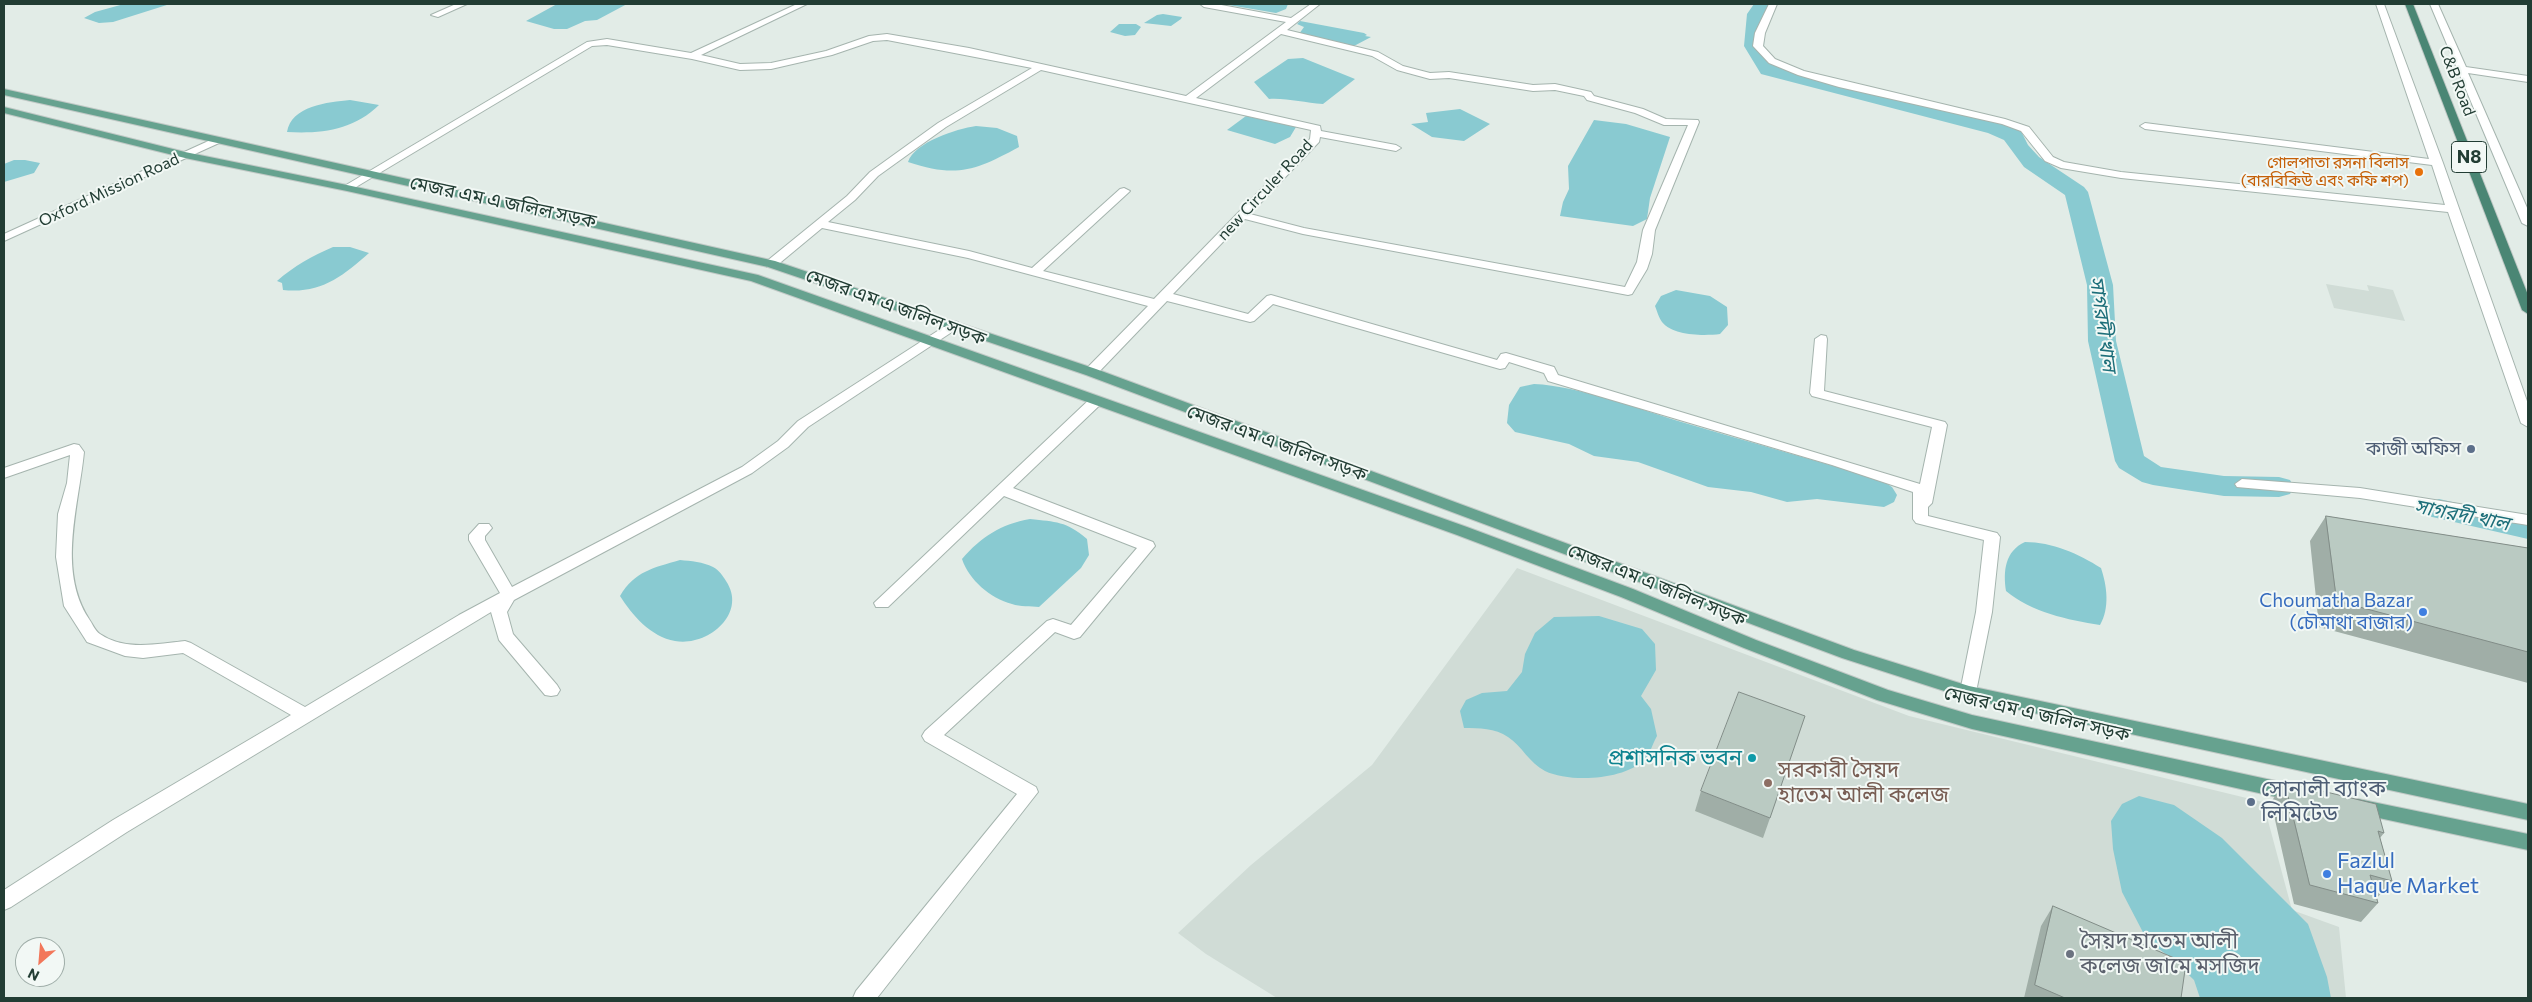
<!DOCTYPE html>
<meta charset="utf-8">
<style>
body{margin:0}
#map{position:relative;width:2532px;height:1002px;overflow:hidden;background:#e2ece7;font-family:Commissioner,sans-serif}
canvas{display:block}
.frame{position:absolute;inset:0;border:5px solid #223d34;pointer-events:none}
.north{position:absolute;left:15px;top:937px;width:50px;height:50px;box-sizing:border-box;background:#f2f8f5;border:1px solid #9fada8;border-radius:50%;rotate:207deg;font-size:14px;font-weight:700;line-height:20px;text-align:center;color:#223d34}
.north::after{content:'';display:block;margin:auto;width:18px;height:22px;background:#f2775a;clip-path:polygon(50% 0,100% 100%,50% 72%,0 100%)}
</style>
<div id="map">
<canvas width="2532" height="1002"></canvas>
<div class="frame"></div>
<div class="north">N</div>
</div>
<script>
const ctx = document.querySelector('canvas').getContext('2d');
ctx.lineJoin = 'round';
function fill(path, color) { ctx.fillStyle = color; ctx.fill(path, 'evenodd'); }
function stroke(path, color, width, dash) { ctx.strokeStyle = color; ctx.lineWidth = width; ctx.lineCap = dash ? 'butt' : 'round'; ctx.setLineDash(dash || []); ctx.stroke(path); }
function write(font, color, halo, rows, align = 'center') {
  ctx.font = font + ' Commissioner,"Noto Sans Bengali",sans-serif'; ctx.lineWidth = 4; ctx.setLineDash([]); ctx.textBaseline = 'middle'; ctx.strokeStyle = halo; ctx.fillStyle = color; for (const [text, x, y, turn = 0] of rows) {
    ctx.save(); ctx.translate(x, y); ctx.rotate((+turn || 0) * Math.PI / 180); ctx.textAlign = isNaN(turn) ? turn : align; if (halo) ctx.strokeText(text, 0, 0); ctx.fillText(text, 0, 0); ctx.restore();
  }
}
fill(new Path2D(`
 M 2326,284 L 2369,291 L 2367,285 L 2393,290 L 2405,321 L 2334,308 Z
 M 1517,568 L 1909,716 L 2263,802 L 2292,910 L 2339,927 L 2346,998 L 1277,998 L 1206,954 L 1178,933 L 1251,865 L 1372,765 Z`), '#d0dcd6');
fill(new Path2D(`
 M 124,4 L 170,4 L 113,22 L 99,23 L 84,18 L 95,12 Z
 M 557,4 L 627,4 L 597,20 L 585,21 L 567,29 L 554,29 L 526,21 Z
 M 1223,4 L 1288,4 L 1286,9 L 1276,13 Z
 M 1163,14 L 1182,17 L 1181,19 L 1171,26 L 1144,23 L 1157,15 Z
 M 1300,21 L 1364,33 L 1367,35 L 1365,36 L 1371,37 L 1354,46 L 1299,34 L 1304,27 L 1297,24 Z
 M 1119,24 L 1136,24 L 1141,27 L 1135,35 L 1125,36 L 1110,32 Z
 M 1303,58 L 1355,79 L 1323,104 C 1304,103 1288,98 1269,99 L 1254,82 L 1288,59 Z
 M 350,100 L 379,105 C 354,130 321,134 287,132 C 291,106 328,102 350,100 Z
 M 1460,109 L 1490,124 L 1464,141 L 1432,137 L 1411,124 L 1428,122 L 1426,113 Z
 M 1246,116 L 1296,127 L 1290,137 L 1275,144 L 1227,130 Z
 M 1594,120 L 1626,124 L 1670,137 L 1650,198 L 1647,219 L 1633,226 L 1560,216 L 1563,202 L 1569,189 L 1568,166 Z
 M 976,126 L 997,128 L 1017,136 L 1019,147 C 975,171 956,178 908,162 C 915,142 956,129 976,126 Z
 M 14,160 L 25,160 L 40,163 L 34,173 L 4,182 L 4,164 Z
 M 333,247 L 350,247 L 369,253 C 342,277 320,294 283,290 L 282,283 L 277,281 C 294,266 312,256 333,247 Z
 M 1676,290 L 1710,296 L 1727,307 L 1728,325 L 1720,334 C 1704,336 1673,336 1662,322 C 1659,318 1657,311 1655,306 L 1661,296 Z
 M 1534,384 C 1579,386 1641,410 1685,423 C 1751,443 1817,460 1883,481 L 1892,487 L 1897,495 L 1894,502 L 1884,507 L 1817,499 L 1787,502 L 1751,492 L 1708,487 L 1638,462 L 1594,456 L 1569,444 L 1515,432 L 1507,423 L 1509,405 L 1520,387 Z
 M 1030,519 C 1056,522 1066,521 1087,539 L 1089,555 L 1081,568 L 1039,607 C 1031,606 1020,607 1012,604 C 990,598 969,580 962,559 C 981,537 1001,524 1030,519 Z
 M 2025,542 C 2052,542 2079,554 2101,568 C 2107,586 2110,608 2100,625 C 2068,620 2031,612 2006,591 C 2003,571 2005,551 2025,542 Z
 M 680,560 C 691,561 703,562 713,567 C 719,570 723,576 726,581 C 748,614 707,647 675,641 C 651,637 632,615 620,596 C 635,571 653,568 680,560 Z
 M 1599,616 L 1642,629 L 1655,644 L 1656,670 L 1641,696 L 1651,709 L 1657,736 C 1653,743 1650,754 1644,760 C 1624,780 1570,783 1545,771 C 1529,763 1522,746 1508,737 C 1495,728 1479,728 1464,728 L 1460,711 L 1466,700 L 1482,693 L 1507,691 L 1522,672 L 1525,654 L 1535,633 L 1554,617 Z
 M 2139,796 L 2174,805 L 2222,838 L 2308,924 L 2327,977 L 2331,998 L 2200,998 L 2194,980 L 2171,958 L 2147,940 L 2122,892 L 2113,849 L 2111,821 L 2122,804 Z`), '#89cad1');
fill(new Path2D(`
 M 1754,4 L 1772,4 L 1765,14 L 1764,46 L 1775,66 L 2004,123 L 2021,131 L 2028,145 L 2039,157 L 2084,187 L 2088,192 L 2113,285 L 2116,341 L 2144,456 L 2161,467 L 2224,476 L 2279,477 L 2290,480 L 2294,487 L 2290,494 L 2279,497 L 2224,496 L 2153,485 L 2142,482 L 2119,468 L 2115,461 L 2088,341 L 2087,285 L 2065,195 L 2024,167 L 2004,140 L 1988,133 L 1761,74 L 1744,46 L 1747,14 Z
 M 2439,499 L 2528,519 L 2528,539 L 2428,516 L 2423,509 L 2428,502 Z`), '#89cad1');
const minor = new Path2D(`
 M 456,4 L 467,4 L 438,17 L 431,15 Z
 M 797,4 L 807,4 L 701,55 L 740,64 L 771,63 L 826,51 L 869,36 L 887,34 L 969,48 L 1186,96 L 1286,22 L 1204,7 L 1200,4 L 1216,4 L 1291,18 L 1311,4 L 1320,4 L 1287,30 L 1378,52 L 1403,66 L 1430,73 L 1449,72 L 1533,85 L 1555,84 L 1591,92 L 1594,96 L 1643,109 L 1666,119 L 1698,120 L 1699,122 L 1655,230 L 1652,254 L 1647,269 L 1632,294 L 1628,295 L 1303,234 L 1245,219 L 1173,294 L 1248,314 L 1267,296 L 1271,295 L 1497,360 L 1501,354 L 1506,353 L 1554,367 L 1558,375 L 1920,484 L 1932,427 L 1812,396 L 1810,393 L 1815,339 L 1821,335 L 1826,336 L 1827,339 L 1824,391 L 1945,422 L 1947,425 L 1932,503 L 1928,507 L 1928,516 L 1997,533 L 2000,537 L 1992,612 L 1975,697 L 1969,699 L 1963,697 L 1960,692 L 1976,612 L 1984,540 L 1916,523 L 1913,519 L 1913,492 L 1832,465 L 1548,381 L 1544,373 L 1509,362 L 1505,368 L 1500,369 L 1273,304 L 1254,321 L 1250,322 L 1167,301 L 1096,375 L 1091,376 L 1084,372 L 1086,369 L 1148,306 L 968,258 L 822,228 L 775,267 L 767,267 L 767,261 L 847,196 L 870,172 L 938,123 L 1032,68 L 887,40 L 873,41 L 832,55 L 771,69 L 740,70 L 692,59 L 607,45 L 592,46 L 351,190 L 343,190 L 341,188 L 587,42 L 607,39 L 691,53 ZM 1281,34 L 1372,56 L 1397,70 L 1430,79 L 1449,78 L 1533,91 L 1555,90 L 1584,96 L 1587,100 L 1635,113 L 1664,125 L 1688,125 L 1643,230 L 1637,262 L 1625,287 L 1304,228 L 1250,214 L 1319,142 L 1320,137 L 1396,151 L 1401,148 L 1396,145 L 1321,131 L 1320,126 L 1196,98 ZM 1041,70 L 1311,130 L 1310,139 L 1154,299 L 1043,271 L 1128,193 L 1130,191 L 1124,188 L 1120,189 L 1032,268 L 969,251 L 828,222 L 855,200 L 878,176 L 946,127 Z
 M 1769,4 L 1777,4 L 1765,33 L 1763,46 L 1775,59 L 1804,71 L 2005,119 L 2029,127 L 2053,157 L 2064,162 L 2121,172 L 2445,205 L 2432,165 L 2145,129 L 2140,126 L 2145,123 L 2429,159 L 2376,4 L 2384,4 L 2443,163 L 2528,404 L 2528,427 L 2521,423 L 2448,212 L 2121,178 L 2061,168 L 2045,161 L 2021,131 L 2002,124 L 1839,87 L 1798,75 L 1769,63 L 1753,46 L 1755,33 Z
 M 2430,4 L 2438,4 L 2466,67 L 2528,76 L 2528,82 L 2468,73 L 2528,210 L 2528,226 L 2522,223 Z
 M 215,138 L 220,141 L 219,143 L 4,241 L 4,234 Z
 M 953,321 L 958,322 L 959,325 L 958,328 L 808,427 L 788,447 L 752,473 L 514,600 L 507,612 L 513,634 L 557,685 L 560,690 L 557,695 L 551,696 L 545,695 L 499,640 L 491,612 L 127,832 L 11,907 L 4,910 L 4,890 L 113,820 L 291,715 L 183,653 L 143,658 L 125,656 L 87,642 L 64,606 L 56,557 L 58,514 L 67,483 L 70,455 L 4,478 L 4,468 L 74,444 L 79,445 L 84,452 C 79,505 57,570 89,619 C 92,623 95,631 100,634 C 125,651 157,644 185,641 L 191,643 L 305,707 L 459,615 L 500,593 L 469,540 L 469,535 L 479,524 L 489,524 L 492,528 L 485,536 L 485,540 L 512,587 L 742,467 L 778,441 L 798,421 Z
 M 1097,396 L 1104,400 L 1102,403 L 1013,488 L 1153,542 L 1155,546 L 1080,637 L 1074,639 L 1055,632 L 944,735 L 1036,787 L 1038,792 L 877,998 L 853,998 L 856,991 L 1017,794 L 925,741 L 922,736 L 925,731 L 1047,621 L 1053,619 L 1071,625 L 1137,548 L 1004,496 L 888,607 L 876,607 L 874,603 L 1092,397 Z
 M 2242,479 L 2360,488 L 2528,515 L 2528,525 L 2360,498 L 2237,487 L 2235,484 Z`);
const primary = new Path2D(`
 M 4,89 L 775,261 L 1096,369 L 1854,650 L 1969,686 L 2528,804 L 2528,820 L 1969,699 L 1842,658 L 1086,375 L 768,267 L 4,95 Z
 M 4,107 L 185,152 L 347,185 L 758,275 L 1467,527 L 1633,589 L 1756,640 L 1888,690 L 1972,715 L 2299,786 L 2306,789 L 2308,794 L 2306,799 L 2299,802 L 1972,729 L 1877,700 L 1744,648 L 1621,597 L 1457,535 L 751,281 L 347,191 L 185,158 L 4,113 Z
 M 2358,799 L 2528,834 L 2528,850 L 2351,812 L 2349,807 L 2351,802 Z`);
const trunk = new Path2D(`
 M 2405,4 L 2413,4 L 2528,295 L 2528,314 L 2522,310 Z`);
stroke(minor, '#a5b4ae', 2);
stroke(primary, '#c1c9c6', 2);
stroke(trunk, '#c1c9c6', 2);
fill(minor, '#fff');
fill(primary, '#66a28f');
fill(trunk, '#4a8674');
fill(new Path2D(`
 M 2326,516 L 2528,548 L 2528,683 L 2319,627 L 2310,541 Z
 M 2285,782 L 2384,833 L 2380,838 L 2392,881 L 2377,898 L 2378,903 L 2361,922 L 2294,904 L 2271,802 Z
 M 1701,791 L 1770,818 L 1763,838 L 1695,811 Z
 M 2053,906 L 2181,998 L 2024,998 L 2041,926 Z`), '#a0aea7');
const building = new Path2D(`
 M 2326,516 L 2528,548 L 2528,652 L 2337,601 Z
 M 1739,692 L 1805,716 L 1770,818 L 1701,791 Z
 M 2285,782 L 2376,804 L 2384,833 L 2378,831 L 2392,881 L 2370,875 L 2378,903 L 2310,885 Z
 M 2053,906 L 2186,963 L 2181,998 L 2065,998 L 2035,985 Z`);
fill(building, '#bacac2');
stroke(building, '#828d88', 1);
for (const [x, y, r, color] of [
 [2419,172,5,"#e8710a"],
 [2471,449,5,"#5c6f8a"],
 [2423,612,5,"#3f7fe0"],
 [1752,758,5,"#0f9aa8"],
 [1768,783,5,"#8d6e63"],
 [2251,802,5,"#5c6f8a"],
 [2327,874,5,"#3f7fe0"],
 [2070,954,5,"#6b7280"]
]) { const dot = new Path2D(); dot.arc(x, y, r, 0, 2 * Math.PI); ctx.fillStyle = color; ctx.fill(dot); stroke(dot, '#f2f8f5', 2); }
write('16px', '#223d34', '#f2f8f5', [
 ["C&B Road",2457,81,69],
 ["Oxford Mission Road",109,190,-25],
 ["new Circuler Road",1265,190,-47]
]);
write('16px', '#c56008', '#f2f8f5', [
 ["গোলপাতা রসনা বিলাস",2409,163],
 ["(বারবিকিউ এবং কফি শপ)",2409,181]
], 'right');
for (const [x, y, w] of [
 [2469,157,35]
]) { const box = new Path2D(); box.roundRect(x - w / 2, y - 15.5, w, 31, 4); ctx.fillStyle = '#f2f8f5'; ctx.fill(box); stroke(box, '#223d34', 1); }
write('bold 18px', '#223d34', null, [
 ["N8",2469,157]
]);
write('19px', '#223d34', '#f2f8f5', [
 ["মেজর এম এ জলিল সড়ক",503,202,12],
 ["মেজর এম এ জলিল সড়ক",896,307,20],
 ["মেজর এম এ জলিল সড়ক",1277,443,20],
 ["মেজর এম এ জলিল সড়ক",1657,585,22],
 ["মেজর এম এ জলিল সড়ক",2037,714,13]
]);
write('19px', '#4e5e75', '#f2f8f5', [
 ["কাজী অফিস",2461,449]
], 'right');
write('19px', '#366cbe', '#f2f8f5', [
 ["Choumatha Bazar",2413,601],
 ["(চৌমাথা বাজার)",2413,623]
], 'right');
write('italic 20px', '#1c6e79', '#f2f8f5', [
 ["সাগরদী খাল",2103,324,82],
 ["সাগরদী খাল",2462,515,11]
]);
write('22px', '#0d838f', '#f2f8f5', [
 ["প্রশাসনিক ভবন",1742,758]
], 'right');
write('22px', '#785e54', '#f2f8f5', [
 ["সরকারী সৈয়দ",1778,770],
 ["হাতেম আলী কলেজ",1778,795]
], 'left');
write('22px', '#4e5e75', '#f2f8f5', [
 ["সোনালী ব্যাংক",2261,789],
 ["লিমিটেড",2261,814]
], 'left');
write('22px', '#366cbe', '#f2f8f5', [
 ["Fazlul",2337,861],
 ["Haque Market",2337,886]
], 'left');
write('22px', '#5b616d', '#f2f8f5', [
 ["সৈয়দ হাতেম আলী",2080,941],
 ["কলেজ জামে মসজিদ",2080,966]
], 'left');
</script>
